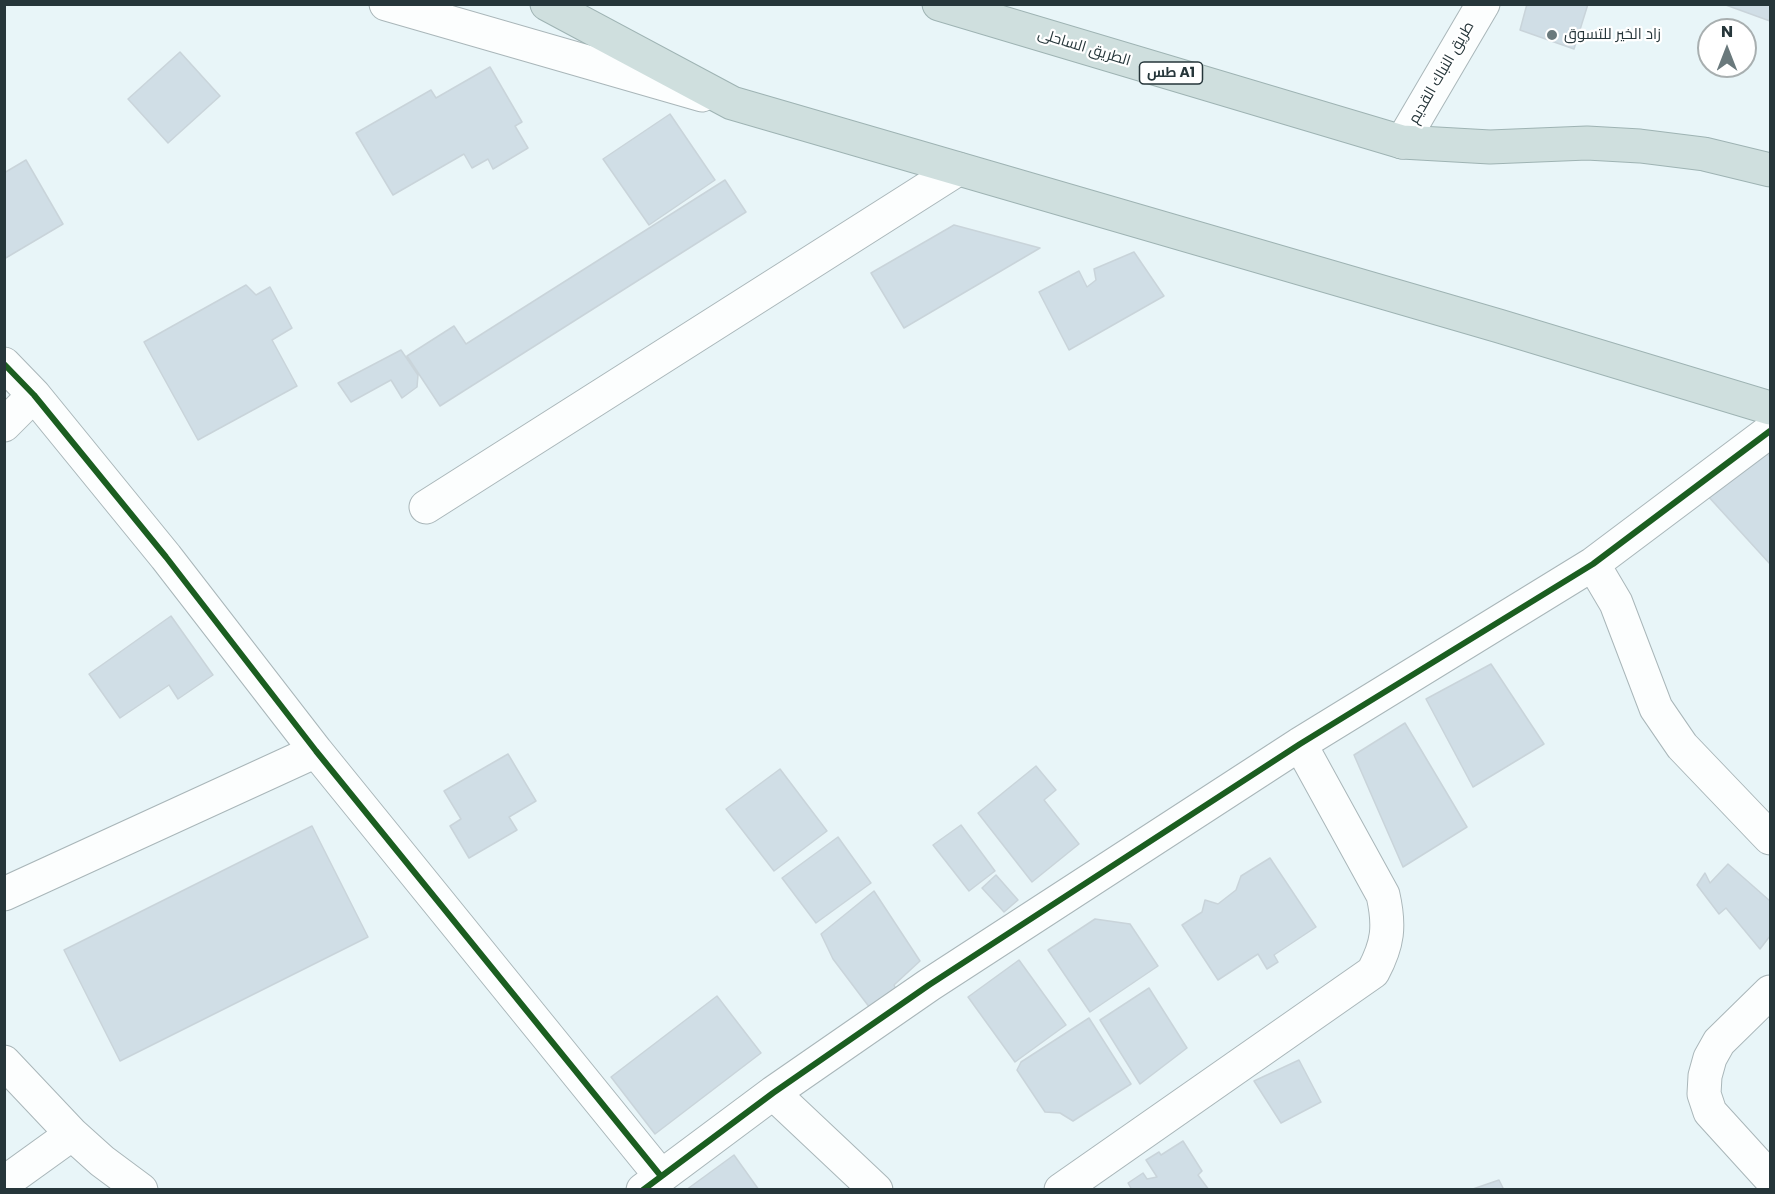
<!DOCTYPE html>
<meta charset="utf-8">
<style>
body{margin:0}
#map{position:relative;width:1775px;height:1194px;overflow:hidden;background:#e8f5f8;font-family:Poppins,sans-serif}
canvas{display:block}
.frame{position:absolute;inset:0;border:6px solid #26363a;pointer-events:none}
.north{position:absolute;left:1697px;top:18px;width:60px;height:60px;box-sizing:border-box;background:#fff;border:2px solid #a8afb0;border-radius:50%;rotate:0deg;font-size:16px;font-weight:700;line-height:24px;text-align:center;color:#26363a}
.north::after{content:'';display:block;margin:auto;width:21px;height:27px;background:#6a797c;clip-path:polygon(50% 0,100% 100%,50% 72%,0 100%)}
</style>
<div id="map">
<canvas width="1775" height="1194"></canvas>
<div class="frame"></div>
<div class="north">N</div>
</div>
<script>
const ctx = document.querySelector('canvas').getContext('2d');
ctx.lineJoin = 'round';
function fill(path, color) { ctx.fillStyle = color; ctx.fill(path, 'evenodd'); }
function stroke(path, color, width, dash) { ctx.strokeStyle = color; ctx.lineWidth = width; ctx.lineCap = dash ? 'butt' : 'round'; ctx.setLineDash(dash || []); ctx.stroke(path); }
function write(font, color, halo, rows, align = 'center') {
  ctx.font = font + ' Poppins,Cairo,sans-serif'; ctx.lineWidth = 4.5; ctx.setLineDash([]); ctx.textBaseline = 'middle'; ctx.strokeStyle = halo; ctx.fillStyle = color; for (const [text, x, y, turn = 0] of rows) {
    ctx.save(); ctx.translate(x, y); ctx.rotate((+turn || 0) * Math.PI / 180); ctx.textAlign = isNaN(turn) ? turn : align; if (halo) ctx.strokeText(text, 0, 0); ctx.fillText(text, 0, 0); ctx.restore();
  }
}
const building = new Path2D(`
 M 1527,4 L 1588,4 L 1574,49 L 1520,30 Z
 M 1723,4 L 1770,4 L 1770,21 Z
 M 180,52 L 220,96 L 168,143 L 128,99 Z
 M 490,67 L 522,122 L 515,126 L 528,148 L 493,169 L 488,159 L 472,168 L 464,154 L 393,195 L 356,133 L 431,90 L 436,98 Z
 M 670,114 L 715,180 L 649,225 L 603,159 Z
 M 26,160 L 63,224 L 4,259 L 4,173 Z
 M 725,180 L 746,212 L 440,406 L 407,356 L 454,326 L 466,344 Z
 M 954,225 L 1040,248 L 904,328 L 871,273 Z
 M 1134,252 L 1164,296 L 1069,350 L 1039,292 L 1079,271 L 1087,287 L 1096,280 L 1094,269 Z
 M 246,285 L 256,295 L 270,287 L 292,328 L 272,340 L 297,386 L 198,440 L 144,342 Z
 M 401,350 L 418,375 L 417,387 L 402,398 L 391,380 L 351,402 L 338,383 Z
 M 1765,451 L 1770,457 L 1770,564 L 1706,494 Z
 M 171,616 L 213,675 L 178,699 L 169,685 L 120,718 L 89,674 Z
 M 1491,664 L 1544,744 L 1473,787 L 1426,699 Z
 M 1405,723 L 1467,827 L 1403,867 L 1354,755 Z
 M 508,754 L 536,801 L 509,817 L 517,830 L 469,858 L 450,826 L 461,819 L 444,791 Z
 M 1036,766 L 1056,790 L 1044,800 L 1079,844 L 1032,882 L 978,813 Z
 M 780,769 L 827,831 L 774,871 L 726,809 Z
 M 961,825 L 995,871 L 969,891 L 933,845 Z
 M 312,826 L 368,937 L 120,1061 L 64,950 Z
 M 838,837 L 871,883 L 816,923 L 782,878 Z
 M 1270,858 L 1316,927 L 1274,955 L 1278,962 L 1267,969 L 1258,954 L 1218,980 L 1182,925 L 1202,912 L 1205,900 L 1218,904 L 1236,890 L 1241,876 Z
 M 1728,864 L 1770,901 L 1770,936 L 1760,949 L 1726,908 L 1719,914 L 1697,885 L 1705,873 L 1710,883 Z
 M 996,875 L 1018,900 L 1004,912 L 982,888 Z
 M 874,891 L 920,961 L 894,985 L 897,991 L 870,1008 L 833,959 L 821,934 Z
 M 1095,919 L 1130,924 L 1158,966 L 1090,1012 L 1048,950 Z
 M 1019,960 L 1066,1025 L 1015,1062 L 968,997 Z
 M 1149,988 L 1187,1048 L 1140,1084 L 1100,1020 Z
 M 717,996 L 761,1053 L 655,1134 L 611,1077 Z
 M 1089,1018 L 1131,1084 L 1073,1121 L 1060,1113 L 1045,1112 L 1017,1070 L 1021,1062 Z
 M 1299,1060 L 1321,1102 L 1281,1123 L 1254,1081 Z
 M 1183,1141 L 1202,1171 L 1198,1175 L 1209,1190 L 1132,1190 L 1128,1183 L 1143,1173 L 1147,1179 L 1157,1177 L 1146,1160 L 1159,1152 L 1161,1155 Z
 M 734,1155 L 759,1190 L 686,1190 Z
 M 1499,1180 L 1504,1190 L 1470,1190 Z`);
fill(building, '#d0dee6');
stroke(building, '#c9d4da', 1.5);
const minor = new Path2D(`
 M 386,4 L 702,95
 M 1402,142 L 1483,4
 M 4,364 L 34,395 L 166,557 L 316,751 L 660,1175
 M 4,425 L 34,395
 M 426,507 L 958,169
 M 1593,564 L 1616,603 L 1656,708 L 1682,746 L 1770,838
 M 4,894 L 316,751
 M 1770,992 L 1719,1042 L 1710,1058 L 1705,1076 L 1704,1094 L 1710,1112 L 1770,1178
 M 4,1062 L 72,1134
 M 773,1093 L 876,1190
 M 4,1183 L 72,1134 L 102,1161 L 141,1190
 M 643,1190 L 773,1093 L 929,985 L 1300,744 L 1593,564 L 1770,431
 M 1061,1190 L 1373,972 C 1388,944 1390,926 1383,895 L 1300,744`);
const highway = new Path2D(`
 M 547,4 L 732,103 L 1499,326 L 1770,408
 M 939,4 L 1402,142 L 1490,147 L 1587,143 L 1640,146 L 1704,154 L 1770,170`);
stroke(minor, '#a9b6b9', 35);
stroke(highway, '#9eb3b3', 35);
stroke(minor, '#fcfefe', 33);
stroke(highway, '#cfdfde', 33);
stroke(new Path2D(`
 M 4,364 L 34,395 L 166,557 L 316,751 L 660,1175
 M 643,1190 L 773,1093 L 929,985 L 1300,744 L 1593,564 L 1770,431`), '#1b5e20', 6);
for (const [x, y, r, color] of [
 [1552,35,6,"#6a797c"]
]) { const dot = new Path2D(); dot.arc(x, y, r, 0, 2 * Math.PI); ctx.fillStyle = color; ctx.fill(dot); stroke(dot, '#fff', 2); }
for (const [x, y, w] of [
 [1171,73,63]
]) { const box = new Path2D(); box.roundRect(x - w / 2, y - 11, w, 22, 4.5); ctx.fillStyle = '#fff'; ctx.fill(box); stroke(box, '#26363a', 1.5); }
write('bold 14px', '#26363a', null, [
 ["طس A1",1171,73]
]);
write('15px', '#26363a', '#fff', [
 ["زاد الخير للتسوق",1564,35]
], 'left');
write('15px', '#26363a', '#fff', [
 ["الطريق الساحلى",1084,48,17],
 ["طريق النباك القديم",1442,73,-60]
]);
</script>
